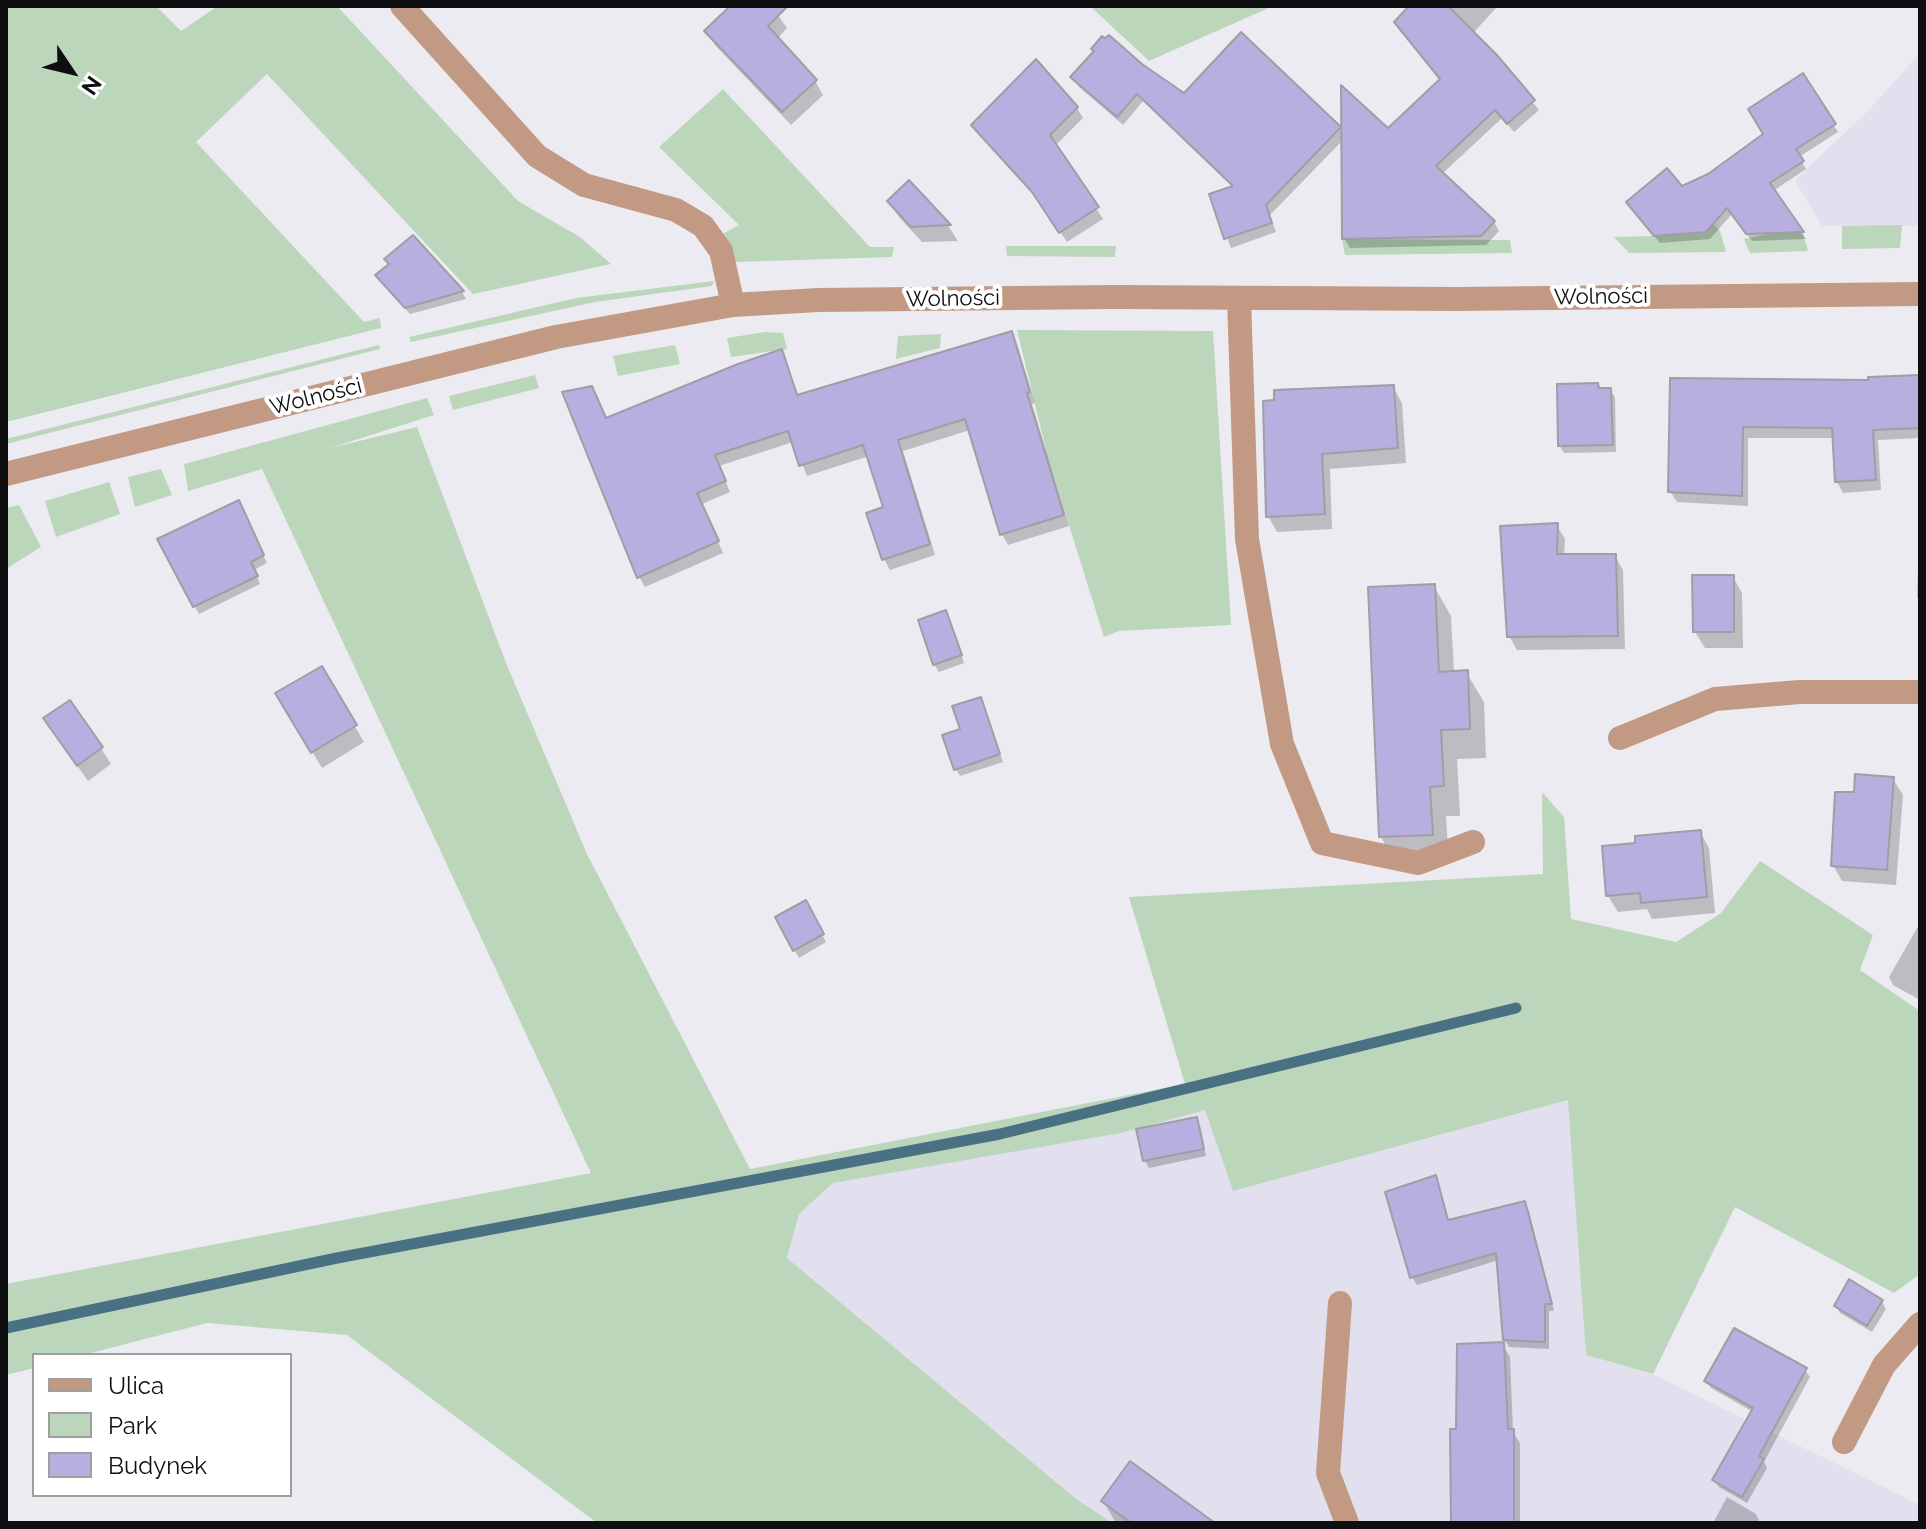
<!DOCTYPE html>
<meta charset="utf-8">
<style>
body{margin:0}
#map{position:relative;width:1926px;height:1529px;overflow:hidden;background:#edebf2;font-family:Raleway,sans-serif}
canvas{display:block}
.frame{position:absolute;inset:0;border:8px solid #0f0f11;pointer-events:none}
.legend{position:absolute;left:32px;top:1353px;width:260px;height:144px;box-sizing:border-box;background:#fff;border:2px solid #9f9fa0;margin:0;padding:10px 14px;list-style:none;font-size:24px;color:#0f0f11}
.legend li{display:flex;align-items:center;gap:16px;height:40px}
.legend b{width:40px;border:2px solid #9f9fa0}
.north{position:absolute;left:32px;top:32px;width:80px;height:80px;-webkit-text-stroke:6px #fff;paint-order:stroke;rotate:125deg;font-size:22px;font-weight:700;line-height:32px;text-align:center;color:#0f0f11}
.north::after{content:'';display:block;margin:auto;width:28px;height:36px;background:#0f0f11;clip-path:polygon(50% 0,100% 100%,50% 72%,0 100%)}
</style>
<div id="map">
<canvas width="1926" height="1529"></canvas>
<div class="frame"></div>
<ul class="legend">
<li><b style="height:10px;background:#c29983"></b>Ulica</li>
<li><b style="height:22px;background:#bbd6bb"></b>Park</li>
<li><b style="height:22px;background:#b8aedf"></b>Budynek</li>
</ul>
<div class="north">N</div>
</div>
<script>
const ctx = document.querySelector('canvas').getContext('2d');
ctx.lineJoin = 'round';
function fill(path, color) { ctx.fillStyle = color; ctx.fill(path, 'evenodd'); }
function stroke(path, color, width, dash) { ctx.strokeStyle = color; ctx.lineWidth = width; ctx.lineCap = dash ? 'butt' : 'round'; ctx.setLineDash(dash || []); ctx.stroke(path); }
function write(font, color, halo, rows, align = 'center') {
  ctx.font = font + ' Raleway,sans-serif'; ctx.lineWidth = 8; ctx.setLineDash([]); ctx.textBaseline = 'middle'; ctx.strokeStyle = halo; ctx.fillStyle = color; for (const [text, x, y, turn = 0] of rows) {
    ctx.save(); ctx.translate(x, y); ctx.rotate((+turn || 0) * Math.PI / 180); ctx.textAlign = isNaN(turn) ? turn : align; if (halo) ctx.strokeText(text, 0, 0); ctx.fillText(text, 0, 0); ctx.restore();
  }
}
fill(new Path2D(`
 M 1920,53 L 1920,226 L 1822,226 L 1795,180 L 1869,110 Z
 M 1569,1100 L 1586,1355 L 1657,1376 L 1920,1505 L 1920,1523 L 1112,1523 L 1075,1498 L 787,1258 L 799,1214 L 833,1183 L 1205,1110 L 1233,1191 Z`), '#e2dfee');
fill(new Path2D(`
 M 6,6 L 156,6 L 181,31 L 218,6 L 337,6 L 518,201 L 580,237 L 611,264 L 473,294 L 267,74 L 196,142 L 364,322 L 380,318 L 381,328 L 6,422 Z
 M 1090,6 L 1273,6 L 1149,61 Z
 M 723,89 L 870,247 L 894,247 L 892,257 L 736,262 L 719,236 L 739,225 L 659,147 Z
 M 1713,223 L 1720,231 L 1726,252 L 1629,253 L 1614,237 L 1654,236 Z
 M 1902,225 L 1900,248 L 1842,249 L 1842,226 Z
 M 1801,227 L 1808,251 L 1750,253 L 1744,239 Z
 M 1342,239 L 1510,240 L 1512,253 L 1345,255 Z
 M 1006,246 L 1116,246 L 1115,257 L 1007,256 Z
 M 714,281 L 712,286 L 595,302 L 411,342 L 409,337 L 576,298 Z
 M 1017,330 L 1213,331 L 1231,625 L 1119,631 L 1104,637 L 1048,458 Z
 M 765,332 L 783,333 L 787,349 L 731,357 L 727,338 Z
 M 941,334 L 940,348 L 896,359 L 898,336 Z
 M 379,345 L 380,349 L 6,444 L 6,439 Z
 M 675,345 L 680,364 L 618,376 L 613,356 Z
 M 535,375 L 539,388 L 453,410 L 449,396 Z
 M 427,398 L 434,415 L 330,448 L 417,427 L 506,663 L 587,854 L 750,1169 L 1185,1084 L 1129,897 L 1543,874 L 1542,792 L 1564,817 L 1571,919 L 1676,942 L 1721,913 L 1760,861 L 1873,935 L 1860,970 L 1920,1011 L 1920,1274 L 1894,1293 L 1735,1207 L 1653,1374 L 1586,1355 L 1568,1100 L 1233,1191 L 1205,1110 L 1121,1133 L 833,1183 L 799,1214 L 787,1258 L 1075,1498 L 1112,1523 L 597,1523 L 347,1335 L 207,1323 L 83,1355 L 34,1355 L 34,1368 L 6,1375 L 6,1284 L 591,1173 L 262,469 L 188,491 L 184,464 Z
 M 161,469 L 172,495 L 135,507 L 128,477 Z
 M 109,482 L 120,514 L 56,537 L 45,501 Z
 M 19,505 L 41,547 L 6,569 L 6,508 Z`), '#bbd6bb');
fill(new Path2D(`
 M 733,6 L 771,6 L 787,28 L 777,39 L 815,81 L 823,95 L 791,125 L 715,45 L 706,31 Z
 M 1433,6 L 1498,6 L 1474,32 L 1539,110 L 1514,132 L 1502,118 L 1442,174 L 1494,222 L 1499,231 L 1486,245 L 1350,248 L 1344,238 L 1344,139 L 1270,215 L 1276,232 L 1231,248 L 1211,196 L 1234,188 L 1143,101 L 1123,125 L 1078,86 L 1073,77 L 1140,65 L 1184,96 L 1339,128 L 1343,135 L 1388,130 L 1441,80 Z
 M 1802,76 L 1838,132 L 1799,157 L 1806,169 L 1773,191 L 1806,239 L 1752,241 L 1732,214 L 1710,239 L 1660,243 L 1632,209 L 1709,176 L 1766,135 Z
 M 1077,108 L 1083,118 L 1055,146 L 1103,219 L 1067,242 L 1041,203 L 980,136 L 973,126 Z
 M 909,183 L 949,227 L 958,241 L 922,242 L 899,217 L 889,201 Z
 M 413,237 L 462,292 L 466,299 L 410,314 L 382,283 L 390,265 Z
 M 1011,333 L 1017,344 L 1035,403 L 1032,404 L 1069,526 L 1008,545 L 1002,534 L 970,430 L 903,451 L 935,555 L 890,570 L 884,559 L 886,508 L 869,456 L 807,476 L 793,442 L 719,466 L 730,492 L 702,504 L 723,553 L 645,587 L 639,577 L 606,420 L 781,352 L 799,396 Z
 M 1920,377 L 1920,438 L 1878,440 L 1881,490 L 1843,493 L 1837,482 L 1835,438 L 1748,438 L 1748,506 L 1677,502 L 1670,491 L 1672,380 L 1870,382 Z
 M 1393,387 L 1402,403 L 1406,463 L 1330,469 L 1332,529 L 1277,532 L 1268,516 L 1265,403 Z
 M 1610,390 L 1615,397 L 1616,452 L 1564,453 L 1560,446 Z
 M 242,510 L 267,563 L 254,570 L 260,584 L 199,614 L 160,540 Z
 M 1557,526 L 1565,539 L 1564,556 L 1615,556 L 1623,570 L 1625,649 L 1517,650 L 1509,636 Z
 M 1919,530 L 1920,530 L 1920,603 L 1917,597 Z
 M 1733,577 L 1742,593 L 1743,648 L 1705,648 L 1695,632 Z
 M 1434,586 L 1451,616 L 1454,673 L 1466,672 L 1484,702 L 1486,758 L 1457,759 L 1460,816 L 1446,816 L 1449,864 L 1398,867 L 1381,837 Z
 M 950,620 L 964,663 L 939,672 L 934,664 Z
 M 321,668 L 364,742 L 322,768 L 278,694 Z
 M 980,699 L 1003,762 L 960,776 L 956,769 L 963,730 Z
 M 55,734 L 101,748 L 111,764 L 88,781 Z
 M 1893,779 L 1903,795 L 1896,885 L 1842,881 L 1833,865 Z
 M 1700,832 L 1709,848 L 1715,913 L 1652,919 L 1647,909 L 1618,912 L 1608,896 L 1638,845 Z
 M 805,903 L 826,942 L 799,958 L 777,918 Z
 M 1920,923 L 1920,1000 L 1893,985 L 1889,977 Z
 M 1196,1119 L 1200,1126 L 1206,1156 L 1149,1168 L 1145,1161 Z
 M 1435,1178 L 1449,1222 L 1524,1204 L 1529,1211 L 1554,1311 L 1549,1311 L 1549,1349 L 1509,1347 L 1505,1340 L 1499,1260 L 1417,1285 L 1412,1277 Z
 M 1882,1302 L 1886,1309 L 1872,1332 L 1840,1313 L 1836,1306 Z
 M 1502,1344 L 1510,1357 L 1513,1432 L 1520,1443 L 1520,1523 L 1453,1523 L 1458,1431 Z
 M 1805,1370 L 1810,1377 L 1764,1462 L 1767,1468 L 1747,1503 L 1719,1487 L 1714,1480 L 1753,1412 L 1711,1388 L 1707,1381 Z
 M 1727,1497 L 1756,1514 L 1760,1523 L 1713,1523 Z
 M 1103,1501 L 1211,1523 L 1116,1523 Z`), '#0003');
stroke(new Path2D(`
 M 6,1328 L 337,1258 L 1000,1134 L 1516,1008`), '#4a7083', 11);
const building = new Path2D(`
 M 730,6 L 788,6 L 768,26 L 817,80 L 782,112 L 704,31 Z
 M 1409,6 L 1448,6 L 1496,54 L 1535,100 L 1507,124 L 1495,110 L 1436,166 L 1495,221 L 1481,236 L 1342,239 L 1341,85 L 1388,128 L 1440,79 L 1394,22 Z
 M 1241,32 L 1341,127 L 1266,205 L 1272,223 L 1224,239 L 1209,194 L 1233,186 L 1137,94 L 1117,117 L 1070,77 L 1094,51 L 1091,49 L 1102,36 L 1105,38 L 1109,35 L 1142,64 L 1184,93 Z
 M 1036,59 L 1078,107 L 1050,135 L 1099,207 L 1059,233 L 1032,192 L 971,125 Z
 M 1803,73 L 1836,124 L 1796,149 L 1804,161 L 1770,183 L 1804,232 L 1746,234 L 1727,208 L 1706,232 L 1654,236 L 1626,202 L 1667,168 L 1682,186 L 1708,174 L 1763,134 L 1748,109 Z
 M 909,180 L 951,225 L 911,227 L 887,201 Z
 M 413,235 L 464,291 L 405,308 L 375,275 L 389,264 L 384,259 Z
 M 1012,331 L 1030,392 L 1027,393 L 1064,515 L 1000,535 L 965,419 L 898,440 L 930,544 L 882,560 L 866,513 L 883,507 L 863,445 L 799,466 L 788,431 L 715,455 L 726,481 L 697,493 L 719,541 L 637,578 L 562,392 L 592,386 L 606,418 L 738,364 L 782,349 L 797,395 Z
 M 1920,375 L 1920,428 L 1873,430 L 1876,480 L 1835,482 L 1832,428 L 1743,427 L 1742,496 L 1668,492 L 1670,378 L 1868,380 L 1868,377 Z
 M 1598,383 L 1599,388 L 1611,388 L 1613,445 L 1558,446 L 1557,384 Z
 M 1394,385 L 1398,448 L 1322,454 L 1325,514 L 1266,517 L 1263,401 L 1274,400 L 1274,390 Z
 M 239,500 L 264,555 L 251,562 L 258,576 L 193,607 L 157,539 Z
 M 1558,523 L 1557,554 L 1616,554 L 1618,636 L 1507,637 L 1500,526 Z
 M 1692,575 L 1734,575 L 1734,632 L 1693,632 Z
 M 1435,584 L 1439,672 L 1468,670 L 1470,729 L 1441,730 L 1444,786 L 1430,787 L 1433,835 L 1379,837 L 1368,587 Z
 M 946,610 L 962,655 L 933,665 L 918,620 Z
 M 322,666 L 357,725 L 311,753 L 275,693 Z
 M 981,697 L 1000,754 L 954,770 L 942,735 L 960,729 L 952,706 Z
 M 70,700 L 103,747 L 77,766 L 43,718 Z
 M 1855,774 L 1894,777 L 1887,870 L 1831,866 L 1835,792 L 1854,792 Z
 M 1701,830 L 1707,897 L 1641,903 L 1640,893 L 1606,896 L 1602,846 L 1635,843 L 1635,836 Z
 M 806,900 L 824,934 L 793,951 L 775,917 Z
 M 1197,1117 L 1204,1149 L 1143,1161 L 1136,1129 Z
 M 1436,1175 L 1448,1220 L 1525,1201 L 1552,1304 L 1545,1304 L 1545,1342 L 1503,1340 L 1496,1253 L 1410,1278 L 1385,1192 Z
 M 1849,1279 L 1883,1300 L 1867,1326 L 1834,1306 Z
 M 1734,1328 L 1807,1368 L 1759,1456 L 1764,1459 L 1742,1497 L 1712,1480 L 1753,1408 L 1704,1381 Z
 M 1504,1342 L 1508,1429 L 1514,1429 L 1514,1523 L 1451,1523 L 1450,1429 L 1456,1429 L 1457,1344 Z
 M 1130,1461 L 1215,1523 L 1131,1523 L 1101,1501 Z`);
fill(building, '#b8aedf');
stroke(building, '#9f9ea4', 2);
stroke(new Path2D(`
 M 402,6 L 537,156 L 584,185 L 676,210 L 703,226 L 721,251 L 733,305
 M 1239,299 L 1247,539 L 1282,744 L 1322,843 L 1418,863 L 1473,842
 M 6,474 L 556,337 L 733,305 L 818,300 L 1114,297 L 1456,299 L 1920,294
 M 1620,738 L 1715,699 L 1800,692 L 1920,692
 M 1340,1303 L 1328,1473 L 1347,1523
 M 1844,1442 L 1884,1365 L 1920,1324`), '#c29983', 24);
write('22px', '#0f0f11', '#fff', [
 ["Wolności",1601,297,-1],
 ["Wolności",953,299,-1],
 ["Wolności",316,397,-14]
]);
</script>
